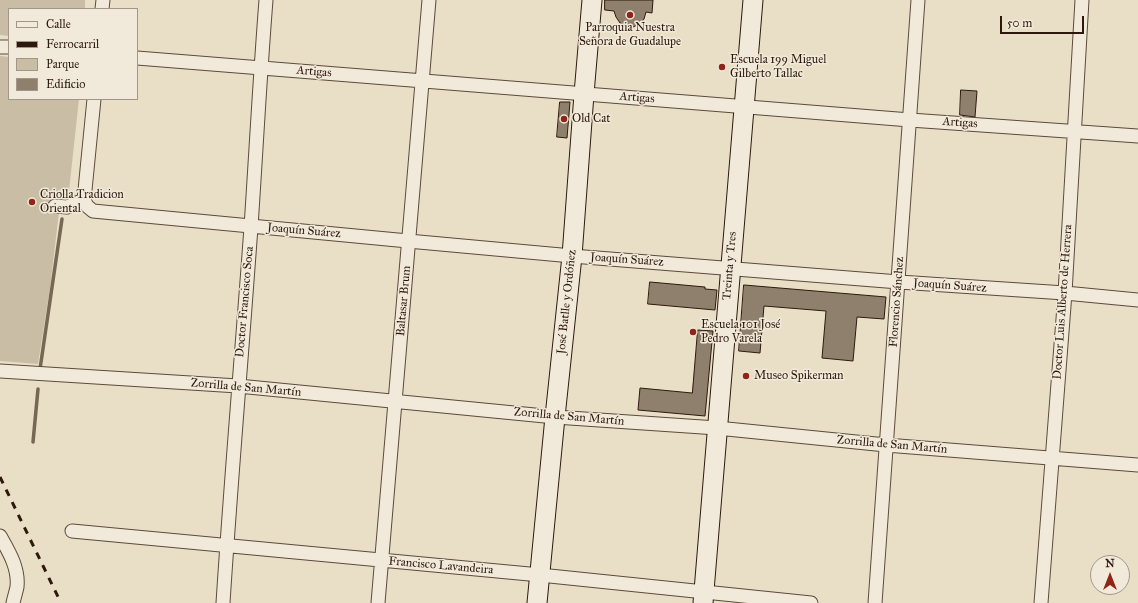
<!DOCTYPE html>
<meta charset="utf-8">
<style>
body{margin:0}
#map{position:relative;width:1138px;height:603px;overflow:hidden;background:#e9dfc6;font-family:"IM FELL Great Primer",serif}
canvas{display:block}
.legend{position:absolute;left:8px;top:8px;width:130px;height:92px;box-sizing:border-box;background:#f1eada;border:1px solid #a39688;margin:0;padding:5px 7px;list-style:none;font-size:12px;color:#2d190c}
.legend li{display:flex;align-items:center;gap:8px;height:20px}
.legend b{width:20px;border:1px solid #a39688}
.north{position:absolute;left:1090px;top:555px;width:40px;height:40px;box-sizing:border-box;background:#f1eada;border:1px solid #a39688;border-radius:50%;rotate:0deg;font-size:11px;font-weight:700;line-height:16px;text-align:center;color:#2d190c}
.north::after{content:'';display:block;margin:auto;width:14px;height:18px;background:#8f2418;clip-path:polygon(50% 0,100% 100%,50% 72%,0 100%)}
.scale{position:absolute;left:1000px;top:16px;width:84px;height:18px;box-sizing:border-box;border:2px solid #2d190c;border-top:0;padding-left:5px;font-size:12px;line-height:14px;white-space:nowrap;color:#2d190c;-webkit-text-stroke:3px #f1eada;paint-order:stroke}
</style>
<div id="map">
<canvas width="1138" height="603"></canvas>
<ul class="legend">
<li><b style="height:5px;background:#f1eada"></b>Calle</li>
<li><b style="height:5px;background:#2d190c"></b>Ferrocarril</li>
<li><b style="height:11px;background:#c9bda6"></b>Parque</li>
<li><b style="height:11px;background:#8f806d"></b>Edificio</li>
</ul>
<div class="north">N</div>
<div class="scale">50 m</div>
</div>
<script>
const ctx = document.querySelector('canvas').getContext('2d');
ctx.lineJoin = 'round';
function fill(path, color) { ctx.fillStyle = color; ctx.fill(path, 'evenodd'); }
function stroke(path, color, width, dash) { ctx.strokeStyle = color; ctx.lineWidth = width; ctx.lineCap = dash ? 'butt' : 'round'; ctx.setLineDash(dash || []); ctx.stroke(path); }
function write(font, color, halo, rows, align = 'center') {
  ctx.font = font + ' "IM FELL Great Primer",serif'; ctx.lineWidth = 3; ctx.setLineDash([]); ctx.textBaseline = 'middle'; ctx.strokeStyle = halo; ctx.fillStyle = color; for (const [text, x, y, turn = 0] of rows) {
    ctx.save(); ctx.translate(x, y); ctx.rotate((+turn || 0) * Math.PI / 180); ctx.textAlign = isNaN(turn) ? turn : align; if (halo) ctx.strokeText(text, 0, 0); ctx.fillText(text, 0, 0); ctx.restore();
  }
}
fill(new Path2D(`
 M 0,0 L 85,0 L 85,9 L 9,9 L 9,36 L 0,35 Z
 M 0,56 L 9,57 L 9,99 L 79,99 L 69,191 L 59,212 L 50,288 L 38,364 L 0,361 Z`), '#c9bda6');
stroke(new Path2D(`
 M 40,369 L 62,219
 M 33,442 L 38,389`), '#776856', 3.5);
const building = new Path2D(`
 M 605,0 L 653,0 L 652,13 L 646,12 L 644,19 L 640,24 L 633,27 L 626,26 L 620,23 L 616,17 L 614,11 L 605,10 Z
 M 961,90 L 977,91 L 975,117 L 960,115 Z
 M 560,102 L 570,102 L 567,138 L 557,137 Z
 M 650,282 L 705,287 L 705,289 L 717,290 L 715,310 L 648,304 Z
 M 744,285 L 886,297 L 884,319 L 857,317 L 853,361 L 822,358 L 826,311 L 764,306 L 760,353 L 739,351 Z
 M 698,330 L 713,331 L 705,416 L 638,410 L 640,388 L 692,393 Z`);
fill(building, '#8f806d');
stroke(building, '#2d190c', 1);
const street = new Path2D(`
 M 102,9 L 103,0
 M 0,47 L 9,47
 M 137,58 L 910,120 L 1138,136
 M 94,99 L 84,200 L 87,206 L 93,211 L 408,241 L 572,256 L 899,282 L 1065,293 L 1138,300
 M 55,206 L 67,207 L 84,200
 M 0,371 L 238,386 L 555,417 L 717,428 L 886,445 L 1138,465
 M 72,531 L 540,575 L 811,603
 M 0,536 C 9,552 19,568 17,587 C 16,592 14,598 13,603
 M 223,603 C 231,478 242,353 251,227 C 256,152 260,76 266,0
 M 378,603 L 429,0
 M 875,603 L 918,0
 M 1041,603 L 1065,293 L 1082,0`);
const secondary = new Path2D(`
 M 537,603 L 555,417 L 572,256 L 584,94 L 592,0
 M 703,603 L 753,0`);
stroke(street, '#5c4a3a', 15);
stroke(secondary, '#2d190c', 21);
stroke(street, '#f1eada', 13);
stroke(secondary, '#f1eada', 19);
stroke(new Path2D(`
 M 0,477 L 61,603`), '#2d190c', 3, [7, 7]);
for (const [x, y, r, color] of [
 [630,15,4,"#8f2418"],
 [722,67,4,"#8f2418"],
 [564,119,4,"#8f2418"],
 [32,202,4,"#8f2418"],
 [693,332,4,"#8f2418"],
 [746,376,4,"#8f2418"]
]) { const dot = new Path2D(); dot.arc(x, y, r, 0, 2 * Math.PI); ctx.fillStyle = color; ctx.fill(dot); stroke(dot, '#f1eada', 1.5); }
write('12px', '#2d190c', '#f1eada', [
 ["Parroquia Nuestra",630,28,"center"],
 ["Señora de Guadalupe",630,42,"center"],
 ["Escuela 199 Miguel",730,60],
 ["Gilberto Tallac",730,74],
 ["Old Cat",572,119],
 ["Criolla Tradicion",40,195],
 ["Oriental",40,209],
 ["Escuela 101 José",701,325],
 ["Pedro Varela",701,339],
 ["Museo Spikerman",754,376]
], 'left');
write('12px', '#2d190c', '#f1eada', [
 ["Artigas",314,72,5],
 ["Artigas",637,98,5],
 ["Artigas",960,123,4],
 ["Joaquín Suárez",304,231,5],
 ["Joaquín Suárez",627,260,4],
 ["Treinta y Tres",730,266,-85],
 ["Joaquín Suárez",950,286,4],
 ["Baltasar Brum",404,301,-85],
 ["Doctor Francisco Soca",245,302,-85],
 ["José Batlle y Ordóñez",567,302,-84],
 ["Florencio Sánchez",897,302,-86],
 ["Doctor Luis Alberto de Herrera",1063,302,-86],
 ["Zorrilla de San Martín",246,388,5],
 ["Zorrilla de San Martín",569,417,5],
 ["Zorrilla de San Martín",892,445,5],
 ["Francisco Lavandeira",441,566,5]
]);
</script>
